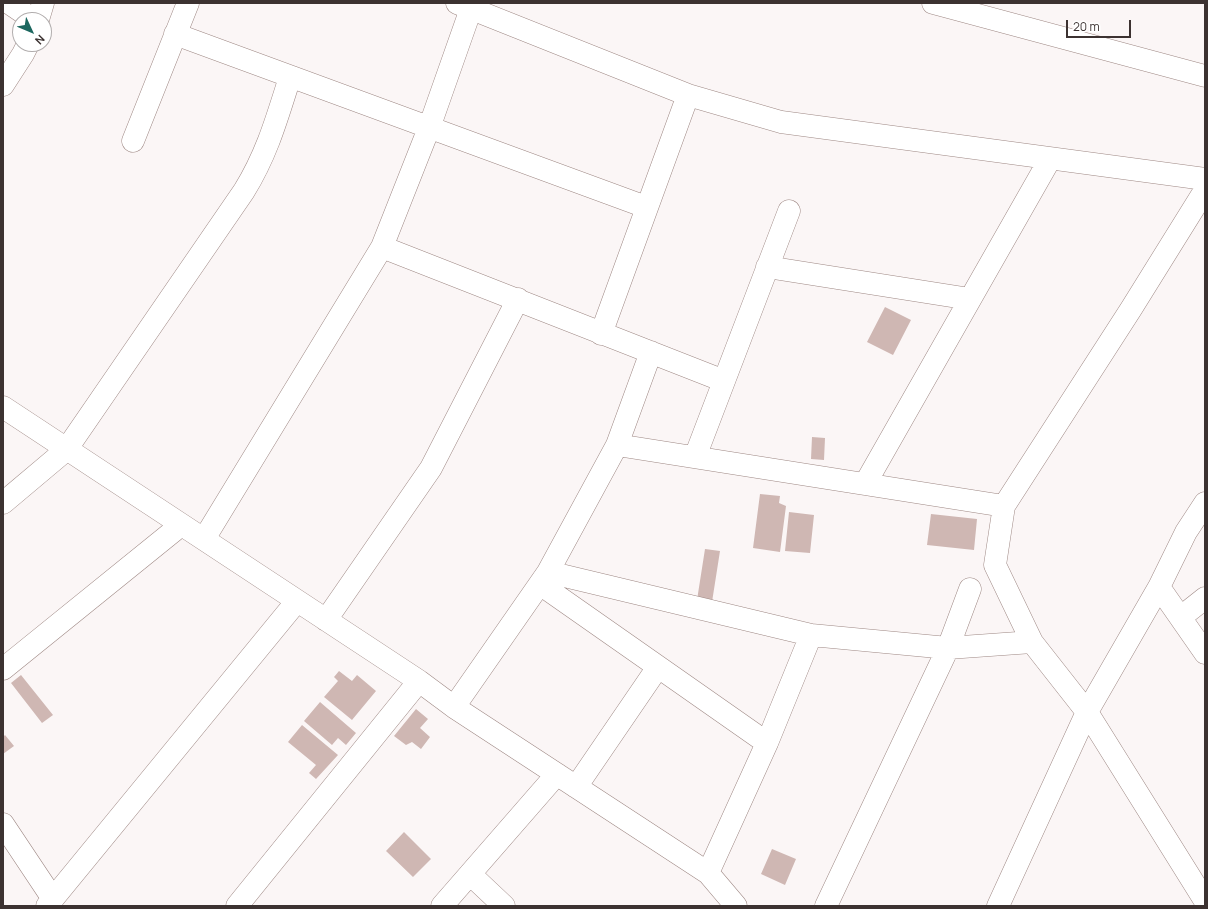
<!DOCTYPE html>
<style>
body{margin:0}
#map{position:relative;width:1208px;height:909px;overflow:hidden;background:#fbf6f6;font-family:Manrope,sans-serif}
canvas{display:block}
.frame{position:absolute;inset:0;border:4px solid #3c3231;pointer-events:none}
.north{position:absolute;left:12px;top:12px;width:40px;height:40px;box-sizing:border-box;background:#fff;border:1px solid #b1adad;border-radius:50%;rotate:134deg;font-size:11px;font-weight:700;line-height:16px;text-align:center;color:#3c3231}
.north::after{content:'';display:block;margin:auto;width:14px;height:18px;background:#1c675f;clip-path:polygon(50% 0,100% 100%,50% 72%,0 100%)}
.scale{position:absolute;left:1066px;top:20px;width:65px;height:18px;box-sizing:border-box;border:2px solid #3c3231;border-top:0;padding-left:5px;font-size:12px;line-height:14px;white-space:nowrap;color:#3c3231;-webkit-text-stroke:3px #fff;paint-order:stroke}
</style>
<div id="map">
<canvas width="1208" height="909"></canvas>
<div class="frame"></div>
<div class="north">N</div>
<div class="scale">20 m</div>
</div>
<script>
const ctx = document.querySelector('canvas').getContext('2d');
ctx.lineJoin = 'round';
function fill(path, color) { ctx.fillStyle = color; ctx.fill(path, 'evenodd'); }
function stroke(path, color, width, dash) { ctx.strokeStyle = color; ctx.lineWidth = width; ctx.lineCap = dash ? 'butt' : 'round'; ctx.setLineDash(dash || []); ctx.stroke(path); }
fill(new Path2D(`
 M 885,307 L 911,320 L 893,355 L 867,342 Z
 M 812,437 L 825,438 L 824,460 L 811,459 Z
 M 760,494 L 780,496 L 779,503 L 786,506 L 780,552 L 753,548 Z
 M 789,512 L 814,515 L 810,553 L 785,551 Z
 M 931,514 L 977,519 L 974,550 L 927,545 Z
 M 705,549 L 720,551 L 712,602 L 697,600 Z
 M 339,671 L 352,681 L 357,675 L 376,691 L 352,720 L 324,697 L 338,681 L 334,677 Z
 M 21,675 L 53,715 L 42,723 L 11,683 Z
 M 320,702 L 356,733 L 346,745 L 338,738 L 332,745 L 304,721 Z
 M 416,709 L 428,719 L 420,728 L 430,737 L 421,749 L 412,742 L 406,745 L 394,736 Z
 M 302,725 L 338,755 L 316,779 L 309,773 L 316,765 L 288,742 Z
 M 5,735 L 14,746 L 3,754 L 3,737 Z
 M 404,832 L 431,859 L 413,877 L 386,851 Z
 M 772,849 L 796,859 L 785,885 L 761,874 Z`), '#cfb7b3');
const minor = new Path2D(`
 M 9,3 L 34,20
 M 457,3 L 688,95 L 781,122 L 1205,179
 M 933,3 L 1205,76
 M 38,20 L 43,3
 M 175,34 L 646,207
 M 3,85 L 23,54 L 28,44
 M 133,141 L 188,3
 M 1205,190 L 1131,309 L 1004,506 L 995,565 L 1032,642 L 1087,712 L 1205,901
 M 382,247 L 724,381
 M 767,267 L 970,299
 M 601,334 L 688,95
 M 3,407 L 419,681 L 454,707 L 708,873 L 736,906
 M 617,445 L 651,352
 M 695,457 L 789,211
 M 865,484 L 1050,159
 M 3,503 L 66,450 L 244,191 C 267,154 277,118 290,77
 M 204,539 L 382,247 L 429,128 L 473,3
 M 548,572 L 617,445 L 1004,506
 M 540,584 L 767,743
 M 1159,587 L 1186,532 L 1205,503
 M 1181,617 L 1205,598
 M 326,620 L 431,468 L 518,299
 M 3,669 L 181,525
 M 454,707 L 548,572 L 811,635 L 948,648 L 1032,642
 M 576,787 L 658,667
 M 3,824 L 53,899
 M 708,873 L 767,743 L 811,635
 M 470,874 L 504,906
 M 47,906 L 297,601
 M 237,906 L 419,681
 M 442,906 L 557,774
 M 826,906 L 948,648 L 970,589
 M 998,906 L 1087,712 L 1159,587 L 1205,653`);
stroke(minor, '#9e8884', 23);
stroke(minor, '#fff', 22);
</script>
